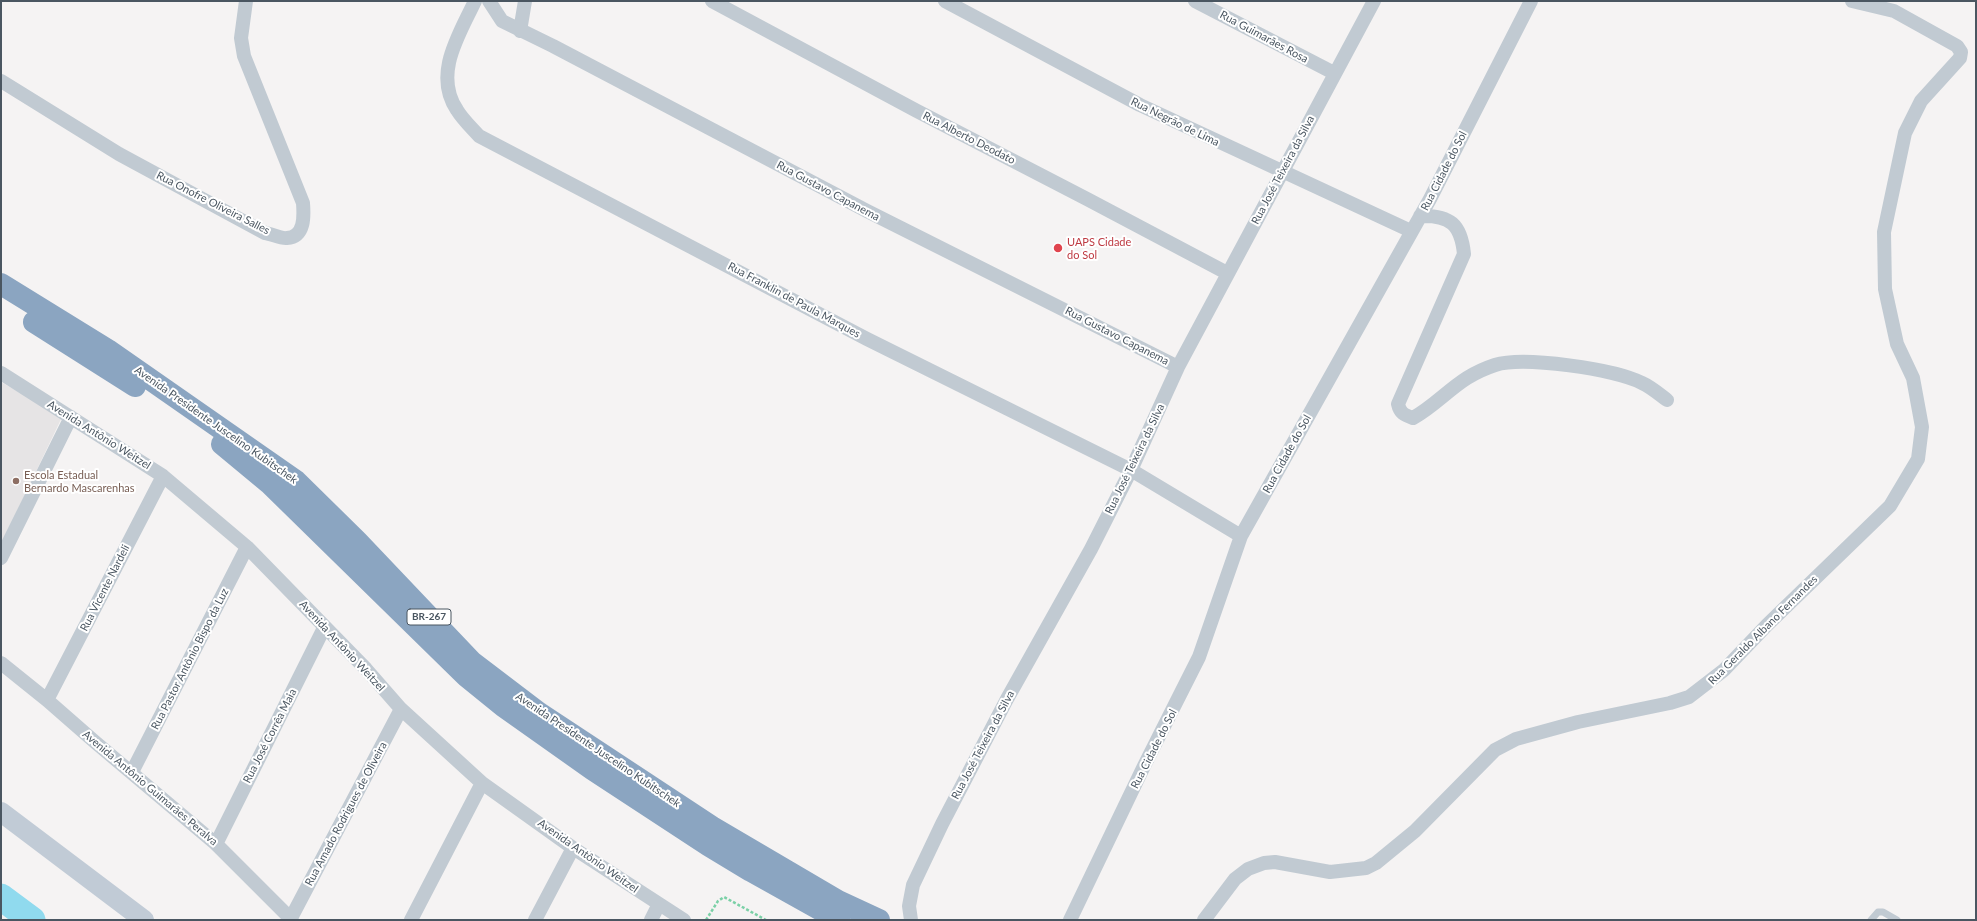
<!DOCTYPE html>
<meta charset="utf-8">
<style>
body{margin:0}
#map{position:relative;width:1977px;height:921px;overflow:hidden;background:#f5f3f3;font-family:Lato,sans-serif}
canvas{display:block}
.frame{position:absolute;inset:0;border:2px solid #4a5661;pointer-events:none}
</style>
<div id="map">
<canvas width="1977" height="921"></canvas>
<div class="frame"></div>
</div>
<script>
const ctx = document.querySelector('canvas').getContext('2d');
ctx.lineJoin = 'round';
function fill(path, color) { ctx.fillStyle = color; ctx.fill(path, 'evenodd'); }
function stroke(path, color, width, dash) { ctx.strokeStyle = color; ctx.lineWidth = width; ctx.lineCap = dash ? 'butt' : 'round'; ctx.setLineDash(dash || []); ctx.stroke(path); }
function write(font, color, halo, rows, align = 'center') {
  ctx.font = font + ' Lato,sans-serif'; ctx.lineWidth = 4; ctx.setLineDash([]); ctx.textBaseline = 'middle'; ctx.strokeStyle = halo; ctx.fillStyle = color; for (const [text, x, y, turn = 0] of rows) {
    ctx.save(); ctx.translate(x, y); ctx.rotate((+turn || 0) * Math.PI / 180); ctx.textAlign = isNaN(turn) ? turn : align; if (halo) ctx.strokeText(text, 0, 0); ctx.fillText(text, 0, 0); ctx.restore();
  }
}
fill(new Path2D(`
 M 1,382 L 62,417 L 1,545 Z`), '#e6e4e5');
stroke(new Path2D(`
 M 1,897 L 32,920`), '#90daee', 27);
stroke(new Path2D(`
 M 706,920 L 718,901 L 724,897 L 766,920`), '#7ad0a6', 2.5, [3, 2]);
stroke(new Path2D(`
 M 1871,920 L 1878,912 L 1883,912 L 1897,920`), '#c1cad2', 7);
stroke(new Path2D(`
 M 475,1 C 459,35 433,74 457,110 C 463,120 472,128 479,136 L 867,339 L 1131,470 L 1241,536
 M 489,1 L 502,21 L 553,46 L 867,211 L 1178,367
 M 712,1 L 917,111 L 1087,199 L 1227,273
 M 945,1 L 1140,105 L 1411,231
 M 1195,1 L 1334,73
 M 520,31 L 525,1
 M 1,81 L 119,154 L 265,233 C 272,234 281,239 287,238 C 305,237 304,216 303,203 L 244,56 L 241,38 L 246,1
 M 1420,216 C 1450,215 1461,224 1464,254 L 1398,404 C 1400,413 1404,415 1413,418 C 1433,407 1448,390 1467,378 C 1475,373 1486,368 1495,365 C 1524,356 1615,369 1642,383 C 1651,387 1659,394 1667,400
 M 1,373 L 163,476 L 247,547 L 366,669 L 401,709 L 482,783 L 573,848 L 684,920
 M 1,558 L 71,417
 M 1,663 L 47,700 L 95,742 L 216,844 L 292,920
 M 47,700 L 163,476
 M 132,772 L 247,547
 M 216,844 L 324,628
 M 291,918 L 401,709
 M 411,920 L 482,783
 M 535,920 L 573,848
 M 651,920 L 659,904
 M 911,920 L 909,906 L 913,885 L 942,824 L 1007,699 L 1091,549 L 1131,470 L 1178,367 L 1374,1
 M 1070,920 L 1144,766 L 1199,657 L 1241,536 L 1430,199 L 1531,1
 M 1204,920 L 1235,879 L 1248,869 L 1264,863 L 1275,862 L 1330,872 L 1366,868 L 1376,863 L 1415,831 L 1495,750 L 1516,739 L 1578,722 L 1670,703 L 1689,697 L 1724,670 L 1767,625 L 1890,506 L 1918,459 L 1922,427 L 1913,378 L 1897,344 L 1885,289 L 1884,232 L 1905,133 L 1921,101 L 1960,58 L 1961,52 L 1957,46 L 1894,11 L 1852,1`), '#c1cad2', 14);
stroke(new Path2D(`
 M 1,812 L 144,920`), '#c1cbd6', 20);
stroke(new Path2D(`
 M 1,284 L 108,350 L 296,481 L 357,541 L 472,662 L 539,713 L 712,827 L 838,901 L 879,920
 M 34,322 L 135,386
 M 222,444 L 269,483 L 466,676 L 503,706 L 592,769 L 708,845 L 751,871 L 839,920`), '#8ba5c1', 22);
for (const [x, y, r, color] of [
 [1058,248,5,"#e0444e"],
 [16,481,4,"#8d6e63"]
]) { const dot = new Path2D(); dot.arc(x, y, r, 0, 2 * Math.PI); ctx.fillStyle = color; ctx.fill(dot); stroke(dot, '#fff', 1.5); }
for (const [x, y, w] of [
 [429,617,44]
]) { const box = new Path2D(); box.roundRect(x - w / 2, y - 8, w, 16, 3); ctx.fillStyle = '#fff'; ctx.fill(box); stroke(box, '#4a5661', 1); }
write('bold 10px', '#4a5661', null, [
 ["BR-267",429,617]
]);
write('11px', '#4a5661', '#fff', [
 ["Rua Guimarães Rosa",1264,37,28],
 ["Rua Negrão de Lima",1175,122,26],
 ["Rua Alberto Deodato",969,138,27],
 ["Rua José Teixeira da Silva",1283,170,-62],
 ["Rua Cidade do Sol",1444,171,-63],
 ["Rua Gustavo Capanema",828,191,28],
 ["Rua Onofre Oliveira Salles",213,203,27],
 ["Rua Franklin de Paula Marques",794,300,28],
 ["Rua Gustavo Capanema",1117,336,27],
 ["Avenida Presidente Juscelino Kubitschek",216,425,35],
 ["Avenida Antônio Weitzel",99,435,32],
 ["Rua Cidade do Sol",1287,454,-61],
 ["Rua José Teixeira da Silva",1135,459,-64],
 ["Rua Vicente Nardeli",105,588,-63],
 ["Rua Geraldo Albano Fernandes",1763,630,-45],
 ["Avenida Antônio Weitzel",342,646,47],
 ["Rua Pastor Antônio Bispo da Luz",190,659,-63],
 ["Rua José Corrêa Maia",270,736,-63],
 ["Rua José Teixeira da Silva",983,745,-62],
 ["Rua Cidade do Sol",1154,749,-63],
 ["Avenida Presidente Juscelino Kubitschek",598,750,34],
 ["Avenida Antônio Guimarães Peralva",150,788,40],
 ["Rua Amado Rodrigues de Oliveira",346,814,-62],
 ["Avenida Antônio Weitzel",588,856,35]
]);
write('11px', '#be3a42', '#fff', [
 ["UAPS Cidade",1067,242],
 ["do Sol",1067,255]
], 'left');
write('11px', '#785e54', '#fff', [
 ["Escola Estadual",24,475],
 ["Bernardo Mascarenhas",24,488]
], 'left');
</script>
